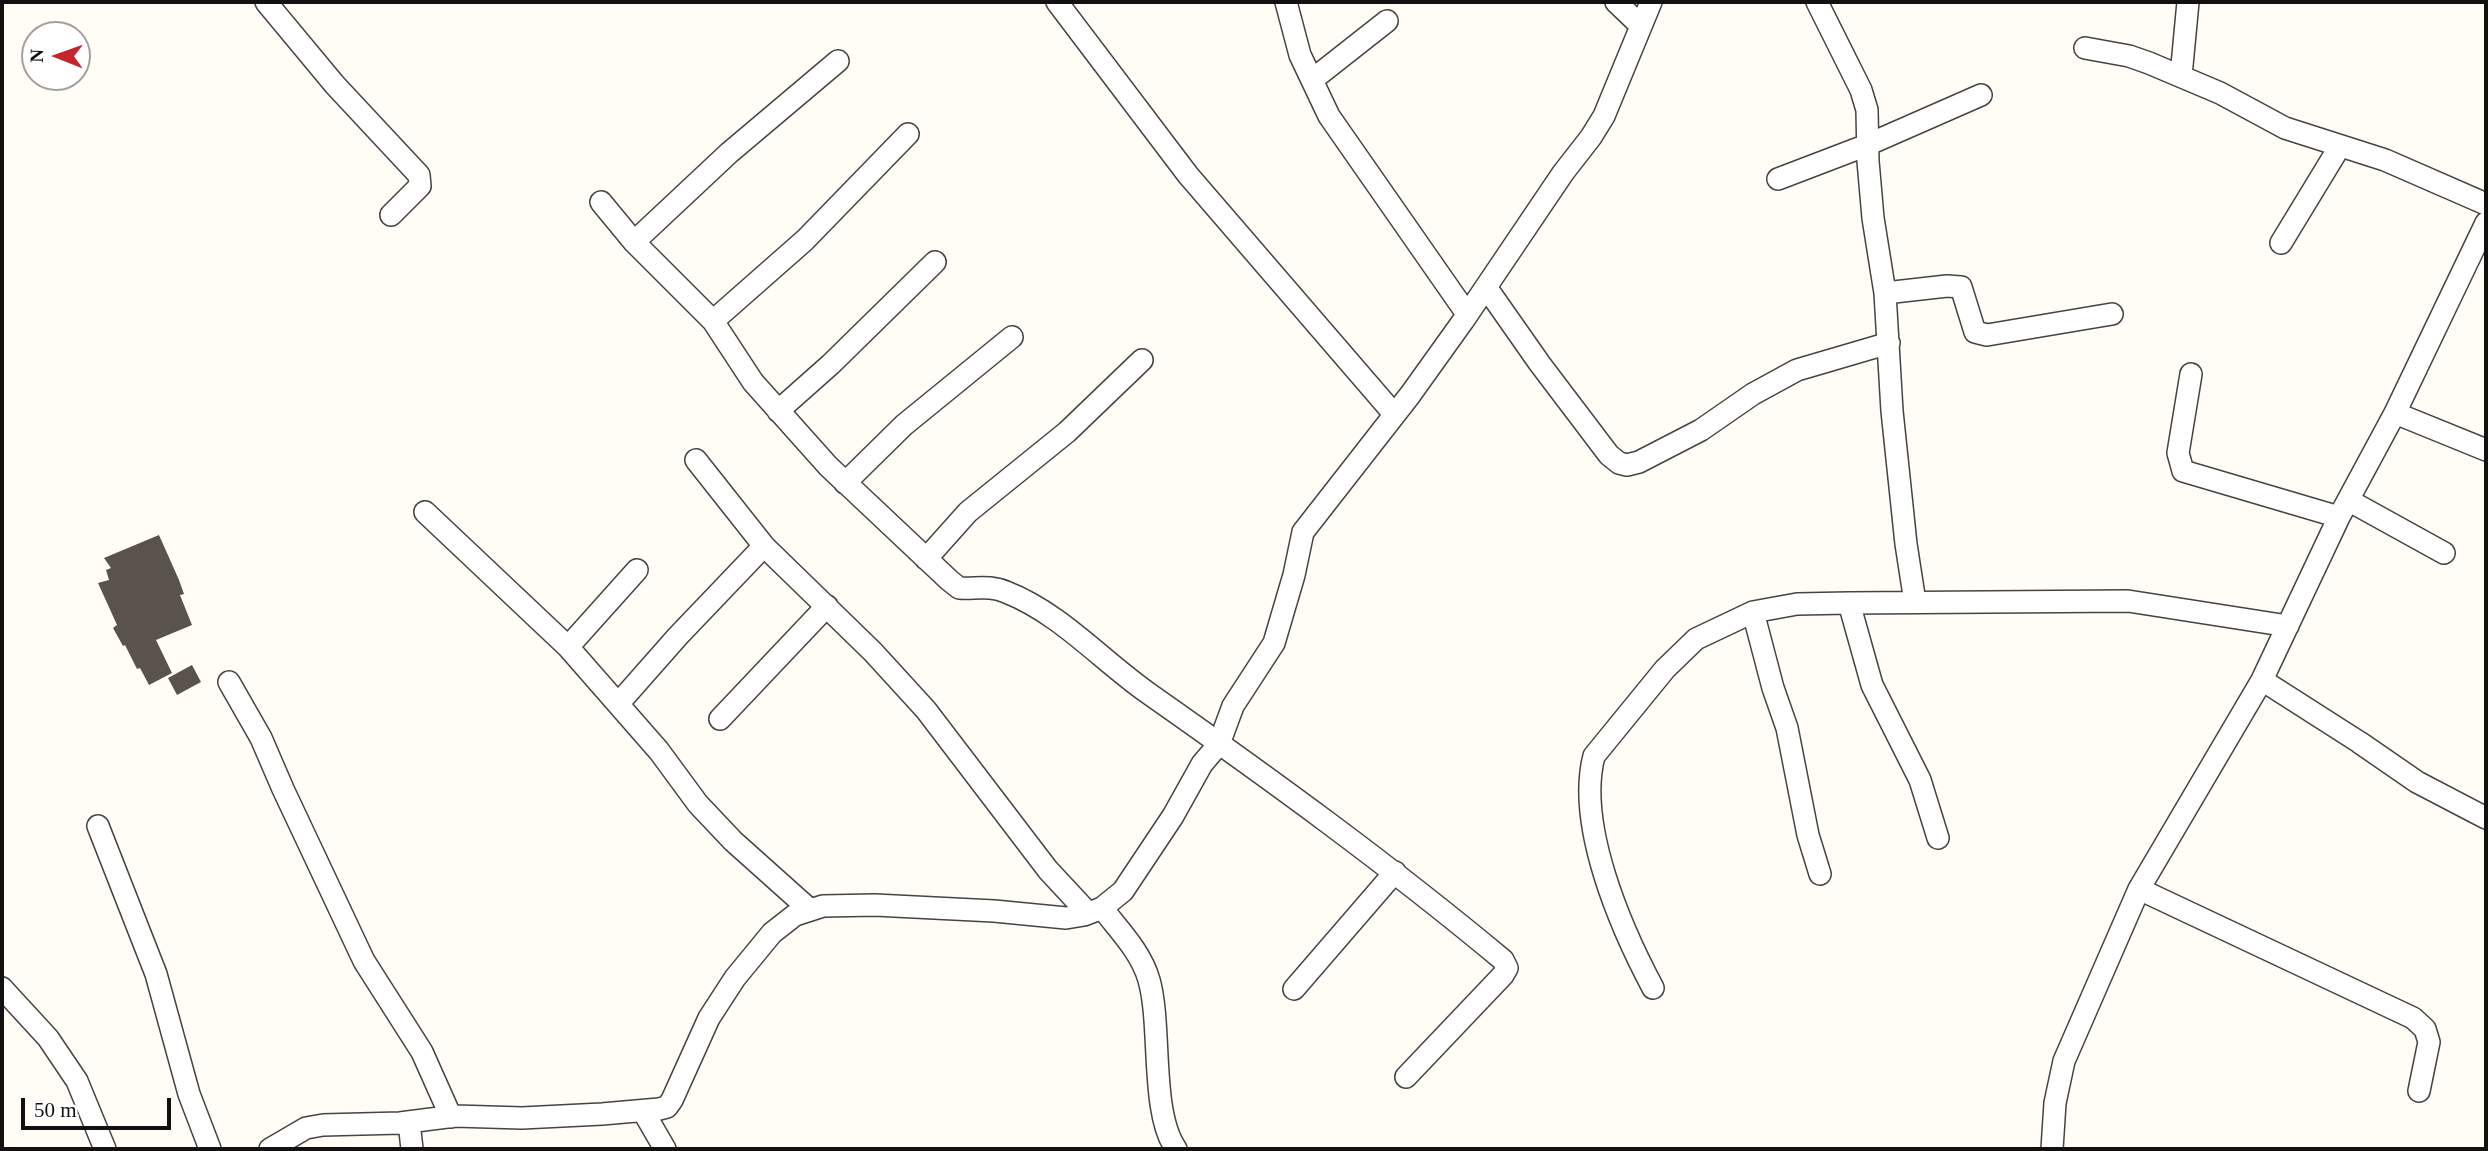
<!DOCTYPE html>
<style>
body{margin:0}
#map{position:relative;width:2488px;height:1151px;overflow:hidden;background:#fffdf5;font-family:Georgia,serif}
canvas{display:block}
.frame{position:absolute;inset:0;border:4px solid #111;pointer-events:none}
.north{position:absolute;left:21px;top:21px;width:70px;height:70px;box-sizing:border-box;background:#fff;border:2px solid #a0a0a0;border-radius:50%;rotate:271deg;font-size:19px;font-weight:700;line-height:28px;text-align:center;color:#111}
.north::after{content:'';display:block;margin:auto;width:24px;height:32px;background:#c4262e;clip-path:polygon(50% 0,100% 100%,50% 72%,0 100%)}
.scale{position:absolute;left:21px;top:1098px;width:150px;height:32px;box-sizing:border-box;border:4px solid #111;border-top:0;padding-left:9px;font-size:21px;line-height:24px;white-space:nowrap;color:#111;-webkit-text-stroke:5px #fff;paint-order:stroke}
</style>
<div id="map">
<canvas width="2488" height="1151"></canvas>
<div class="frame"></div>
<div class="north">N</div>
<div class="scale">50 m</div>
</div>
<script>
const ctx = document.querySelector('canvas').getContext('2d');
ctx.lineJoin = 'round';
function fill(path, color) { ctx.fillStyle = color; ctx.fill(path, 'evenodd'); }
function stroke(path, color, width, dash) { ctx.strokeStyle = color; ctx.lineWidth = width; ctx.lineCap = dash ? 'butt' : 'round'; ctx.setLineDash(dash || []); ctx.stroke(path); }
fill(new Path2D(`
 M 159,535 L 179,580 L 184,594 L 180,595 L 192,625 L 156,640 L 172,673 L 149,685 L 140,668 L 137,669 L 125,645 L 123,646 L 113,628 L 117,625 L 98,583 L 109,580 L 106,570 L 111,568 L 104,558 Z
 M 192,665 L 201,682 L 177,695 L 168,678 Z`), '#5a524d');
const minor = new Path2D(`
 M 266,2 L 335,85 L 419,175 L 420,186 L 391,215
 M 1057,2 L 1188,175 L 1394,414
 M 1286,2 L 1300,55 L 1329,116 L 1467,314
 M 1616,2 L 1640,25
 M 1817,2 L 1861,90 L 1867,110 L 1868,161 L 1873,218 L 1885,293 L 1892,411 L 1906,544 L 1915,602
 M 2085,48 L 2129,56 L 2149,63 L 2220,93 L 2285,128 L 2385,160 L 2486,204
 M 2181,76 L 2188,2
 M 1312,80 L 1387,21
 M 1778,179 L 1867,145 L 1981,95
 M 601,202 L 634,242 L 713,321 L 753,382 L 828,466 L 949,580 L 959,588 C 976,589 990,585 1006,592 C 1060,613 1101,660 1148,693 C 1269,778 1389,865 1503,960 L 1507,968 L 1503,975 L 1406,1077
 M 634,242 L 729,153 L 838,61
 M 2281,243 L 2340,146
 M 1486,287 L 1540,364 L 1609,455 L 1619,463 L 1627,465 L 1639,462 L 1701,430 L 1753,394 L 1797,370 L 1889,343
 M 1885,293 L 1947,286 L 1961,287 L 1975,332 L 1987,335 L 2112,314
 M 713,321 L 805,240 L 908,134
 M 2191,374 L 2178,453 L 2183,471 L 2339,517
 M 778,411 L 831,364 L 935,262
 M 2395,413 L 2486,450
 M 696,460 L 764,546 L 873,652 L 926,710 L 1048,870 L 1088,913
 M 845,483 L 904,425 L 1012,337
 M 2348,500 L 2444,553
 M 425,512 L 568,647 L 659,751 L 698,804 L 733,841 L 809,909
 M 926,559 L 968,512 L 1067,432 L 1142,360
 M 1849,603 L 1872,685 L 1920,780 L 1938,838
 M 1753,612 L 1773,688 L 1787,728 L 1808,835 L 1820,874
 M 568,647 L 637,570
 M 2262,680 L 2359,742 L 2417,782 L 2486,818
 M 229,682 L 261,738 L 283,789 L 364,961 L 422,1052 L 451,1117
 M 618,704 L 678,636 L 764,546
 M 720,719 L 827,606
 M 98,826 L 156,974 L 189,1094 L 210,1149
 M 2139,889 L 2413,1018 L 2425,1029 L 2429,1042 L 2419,1091
 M 1102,908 C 1119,930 1141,952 1149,980 C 1162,1026 1150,1112 1176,1149
 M 2,988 L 48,1038 L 77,1081 L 105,1149
 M 1653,988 C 1621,928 1576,825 1594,756 L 1665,669 L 1696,639 L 1753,612 L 1797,604 L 1849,603 L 2128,601 L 2288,626
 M 1294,989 L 1395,872
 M 643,1111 L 665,1149
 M 409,1122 L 412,1149
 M 270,1149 L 306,1128 L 323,1125 L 400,1123 L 455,1116 L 522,1118 L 602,1114 L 659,1109 L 667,1107 L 672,1100 L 709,1018 L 735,978 L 772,933 L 795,915 L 823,906 L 875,905 L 994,911 L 1066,918 L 1084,915 L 1102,908 L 1123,891 L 1173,816 L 1202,764 L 1219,744 L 1233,706 L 1274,643 L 1294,575 L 1303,532 L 1410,395 L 1463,321 L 1563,173 L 1591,137 L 1604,116 L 1651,2
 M 2052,1149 L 2055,1103 L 2064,1061 L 2139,889 L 2262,680 L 2339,517 L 2395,413 L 2486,223`);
stroke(minor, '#444', 24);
stroke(minor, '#fff', 21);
</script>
